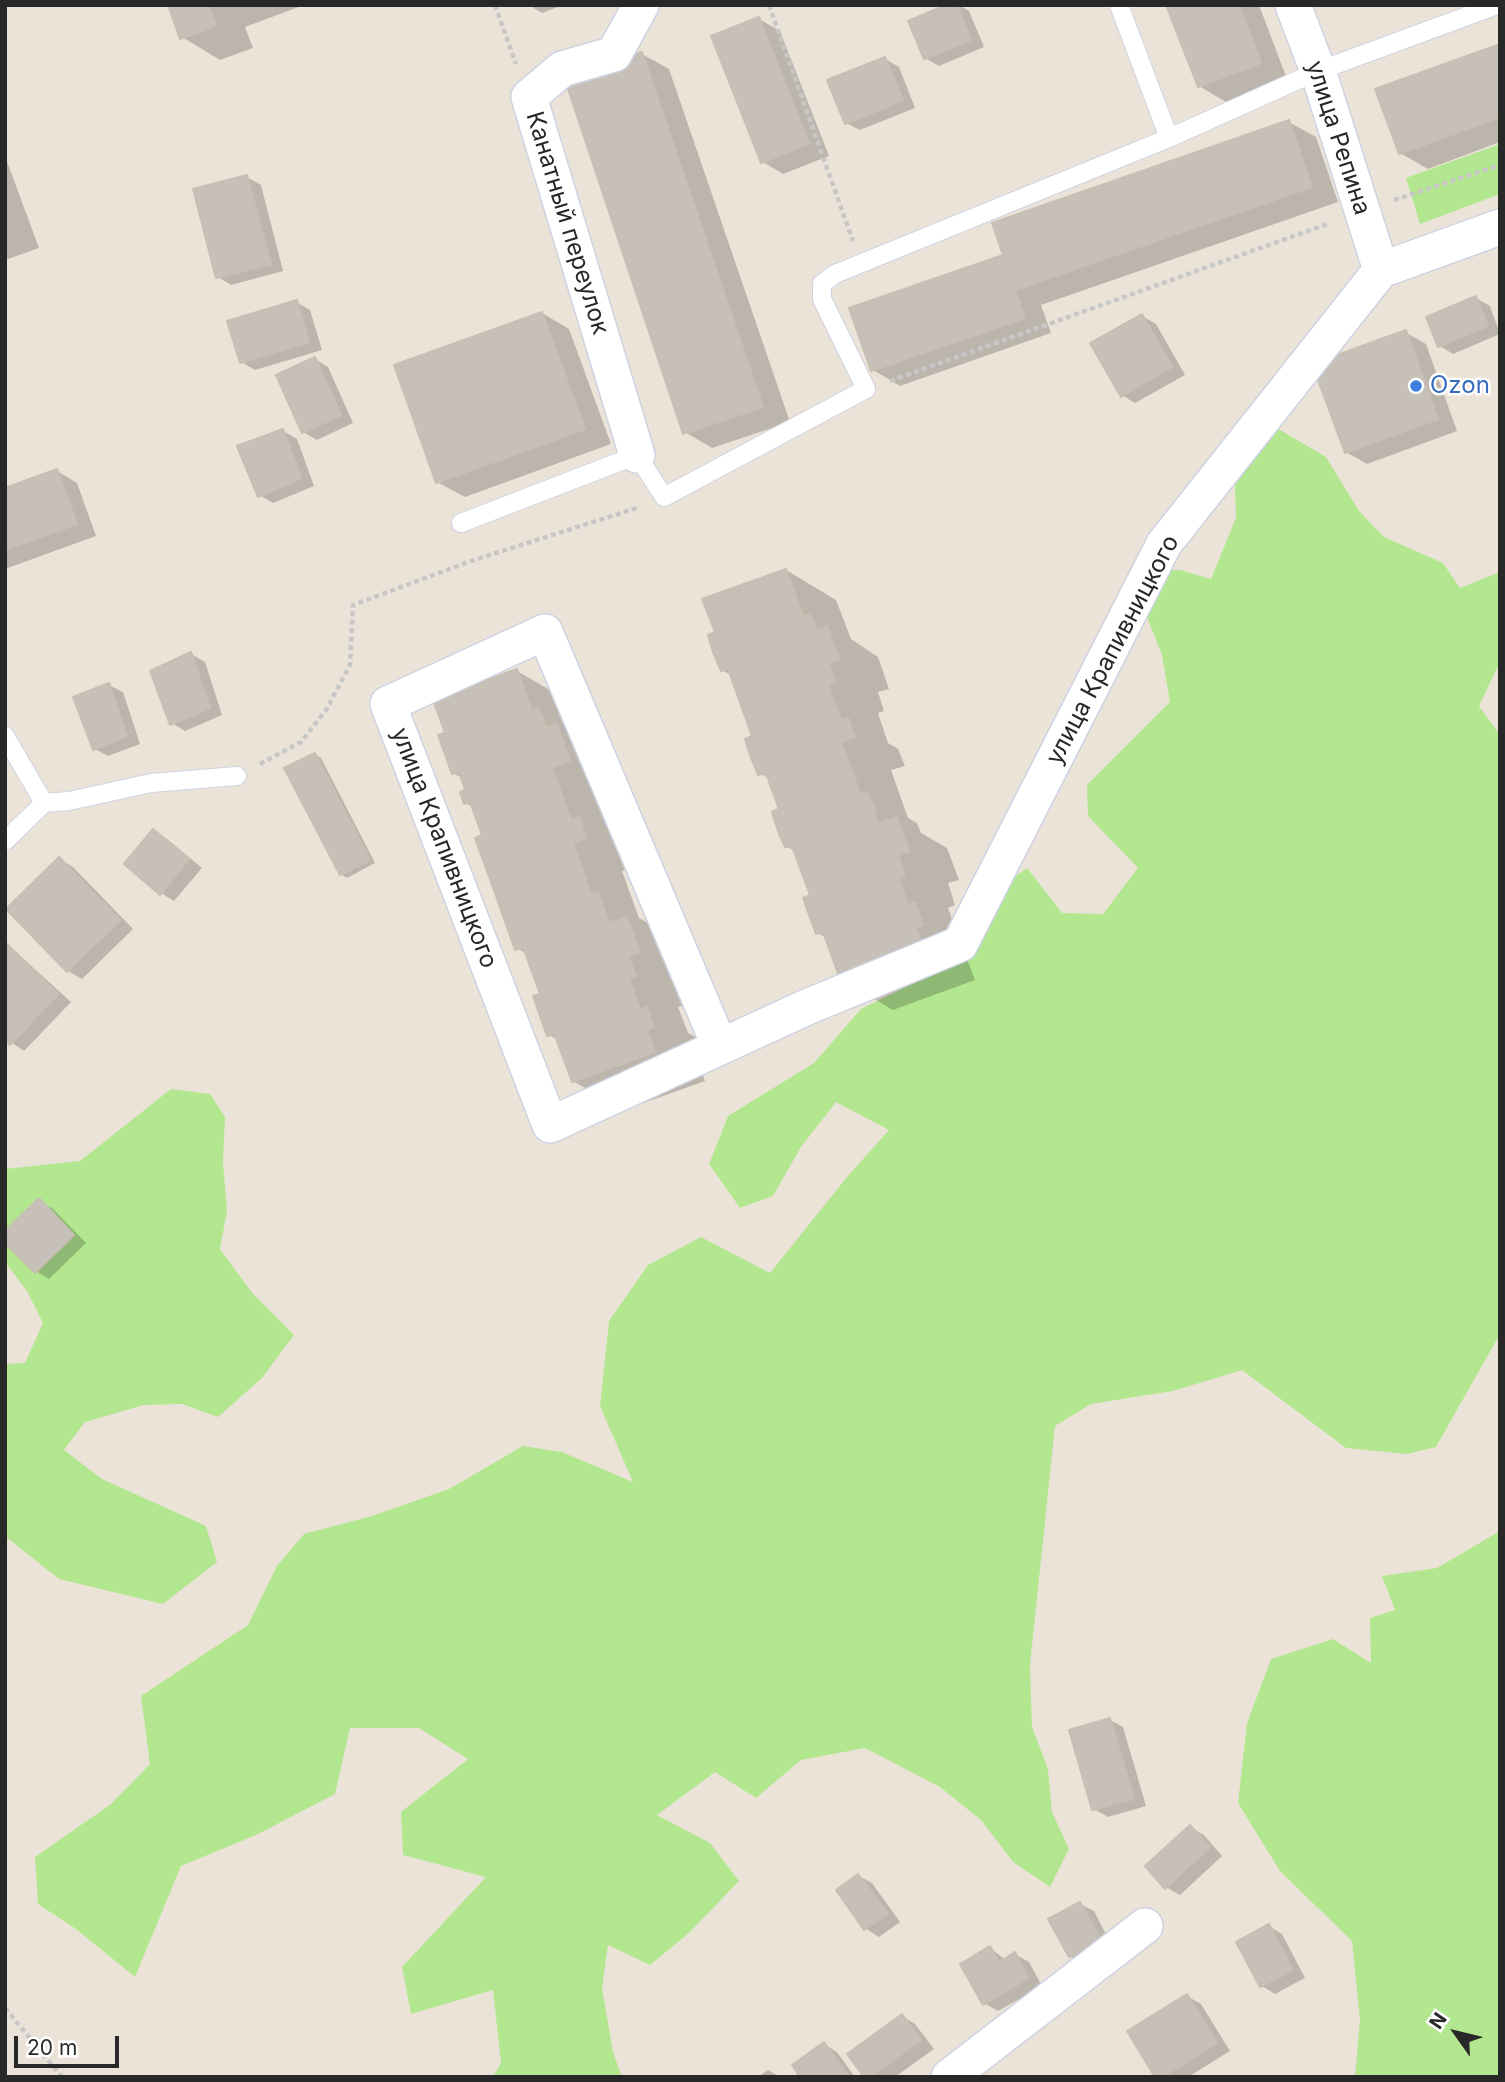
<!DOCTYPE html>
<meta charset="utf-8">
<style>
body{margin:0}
#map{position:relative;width:1505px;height:2082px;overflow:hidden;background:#ece3d8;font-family:Inter,sans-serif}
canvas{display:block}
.frame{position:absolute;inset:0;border:7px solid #282828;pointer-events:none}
.north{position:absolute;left:1421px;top:1998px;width:70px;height:70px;-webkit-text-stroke:5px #fff;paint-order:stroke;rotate:304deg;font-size:19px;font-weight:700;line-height:28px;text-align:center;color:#282828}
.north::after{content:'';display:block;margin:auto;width:24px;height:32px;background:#282828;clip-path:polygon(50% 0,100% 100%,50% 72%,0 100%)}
.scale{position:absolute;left:14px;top:2036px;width:105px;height:32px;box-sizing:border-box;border:4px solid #282828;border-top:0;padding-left:9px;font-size:21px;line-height:24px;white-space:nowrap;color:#282828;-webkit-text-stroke:5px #fff;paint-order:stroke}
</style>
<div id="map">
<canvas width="1505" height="2082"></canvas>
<div class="frame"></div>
<div class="north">N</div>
<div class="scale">20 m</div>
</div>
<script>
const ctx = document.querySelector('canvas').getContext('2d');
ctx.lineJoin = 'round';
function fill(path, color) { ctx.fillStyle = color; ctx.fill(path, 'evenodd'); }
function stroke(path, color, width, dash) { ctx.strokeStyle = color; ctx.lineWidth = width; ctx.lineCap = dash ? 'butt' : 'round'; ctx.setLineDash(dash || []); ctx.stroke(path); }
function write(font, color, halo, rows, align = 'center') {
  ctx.font = font + ' Inter,sans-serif'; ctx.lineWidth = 5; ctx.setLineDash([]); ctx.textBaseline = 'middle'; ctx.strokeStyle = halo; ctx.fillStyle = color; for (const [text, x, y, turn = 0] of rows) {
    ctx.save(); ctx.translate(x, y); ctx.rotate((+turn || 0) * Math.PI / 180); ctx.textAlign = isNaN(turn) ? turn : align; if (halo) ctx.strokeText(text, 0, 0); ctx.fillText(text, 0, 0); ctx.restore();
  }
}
fill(new Path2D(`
 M 1500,144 L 1500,194 L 1420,224 L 1406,178 Z
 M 1275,427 L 1326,457 L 1359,511 L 1384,537 L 1443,563 L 1460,588 L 1500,572 L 1500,662 L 1479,706 L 1500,735 L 1500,1334 L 1436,1447 L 1407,1454 L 1346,1448 L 1242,1370 L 1173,1391 L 1091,1404 L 1055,1426 L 1030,1665 L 1032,1727 L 1048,1769 L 1052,1812 L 1069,1849 L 1050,1887 L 1013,1862 L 981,1820 L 940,1787 L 865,1748 L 801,1760 L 756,1798 L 715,1772 L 657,1815 L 710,1843 L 739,1881 L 689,1933 L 650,1965 L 608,1945 L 602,1988 L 613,2052 L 622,2077 L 493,2077 L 501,2063 L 493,1990 L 411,2014 L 402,1967 L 486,1877 L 403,1855 L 401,1812 L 468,1759 L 419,1728 L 350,1728 L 335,1794 L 256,1835 L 181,1866 L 135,1977 L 76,1929 L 38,1904 L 35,1857 L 111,1804 L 150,1764 L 141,1696 L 248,1625 L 277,1566 L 304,1534 L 372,1516 L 449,1489 L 523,1446 L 562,1452 L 633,1482 L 600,1406 L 609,1321 L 648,1265 L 701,1237 L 770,1273 L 847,1177 L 889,1130 L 836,1102 L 801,1147 L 773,1196 L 740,1208 L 709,1164 L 728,1116 L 814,1063 L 861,1009 L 943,969 L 1010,880 L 1027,868 L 1062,913 L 1103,914 L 1138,868 L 1088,816 L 1087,785 L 1170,702 L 1162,655 L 1129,571 L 1180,570 L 1211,579 L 1236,518 L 1234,453 Z
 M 171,1089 L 210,1094 L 225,1117 L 223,1163 L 227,1211 L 220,1249 L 253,1294 L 294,1335 L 262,1378 L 218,1417 L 182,1404 L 144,1405 L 85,1422 L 64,1450 L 102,1479 L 206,1526 L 217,1562 L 163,1604 L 59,1579 L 5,1536 L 5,1364 L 25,1363 L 43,1323 L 27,1291 L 5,1262 L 5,1169 L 80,1161 Z
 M 1500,1531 L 1500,2077 L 1355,2077 L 1360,2019 L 1352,1941 L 1280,1871 L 1238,1803 L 1247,1723 L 1271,1659 L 1333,1639 L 1371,1663 L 1370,1618 L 1395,1610 L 1382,1576 L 1437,1568 Z`), '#b2e790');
fill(new Path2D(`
 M 170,5 L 304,5 L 245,27 L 253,48 L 220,60 L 182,37 Z
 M 529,5 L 563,5 L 542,13 Z
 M 951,5 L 959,5 L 969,11 L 984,47 L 939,66 L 925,58 Z
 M 1168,5 L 1259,5 L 1287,79 L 1226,102 L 1199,86 Z
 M 759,19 L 780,31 L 829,156 L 783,174 L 763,162 Z
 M 1500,45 L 1500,142 L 1428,169 L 1400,153 Z
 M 642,54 L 669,69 L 790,422 L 712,448 L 685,432 Z
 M 885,59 L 899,67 L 915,108 L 860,130 L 846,123 Z
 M 1289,122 L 1316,137 L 1338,202 L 1041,305 L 1051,333 L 900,386 L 873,370 L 1005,256 Z
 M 5,156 L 39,248 L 5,260 Z
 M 247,177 L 261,185 L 283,271 L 231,285 L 218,277 Z
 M 1476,298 L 1490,306 L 1500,334 L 1453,354 L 1440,346 Z
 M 296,302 L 310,310 L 322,350 L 255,370 L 241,362 Z
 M 542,313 L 569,329 L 611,444 L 465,497 L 437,482 Z
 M 1142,316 L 1156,324 L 1185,375 L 1135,403 L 1122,395 Z
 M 1405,332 L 1426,344 L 1457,431 L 1367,464 L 1346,452 Z
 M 315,359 L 328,367 L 353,423 L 317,440 L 303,432 Z
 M 283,431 L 297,439 L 314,486 L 273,503 L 259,495 Z
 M 57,471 L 77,483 L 96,536 L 5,569 L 5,490 Z
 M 786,570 L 836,600 L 851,639 L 878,657 L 889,689 L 878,692 L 884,711 L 878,713 L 888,743 L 898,749 L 905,766 L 891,770 L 908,818 L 917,823 L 921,833 L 947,848 L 959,880 L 948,883 L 955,905 L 948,908 L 975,980 L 893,1010 L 843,981 L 828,939 L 818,933 L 812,896 L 796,852 L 786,846 L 781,810 L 770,779 L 759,773 L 754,737 L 731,675 L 722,670 L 717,633 Z
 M 191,654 L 205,662 L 222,715 L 185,731 L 172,723 Z
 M 517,671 L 567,700 L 636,866 L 622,871 L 639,918 L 648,923 L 652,933 L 677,948 L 685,1005 L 678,1007 L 688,1033 L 698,1038 L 697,1059 L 705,1081 L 624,1110 L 573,1081 L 558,1040 L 549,1035 L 542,995 L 528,955 L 517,948 L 484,836 L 474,808 L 466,803 L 468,791 L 462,778 L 453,773 L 447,734 Z
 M 109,685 L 123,692 L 140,744 L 108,756 L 95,749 Z
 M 315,754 L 321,758 L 375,863 L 347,878 L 341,874 Z
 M 154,831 L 167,839 L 202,868 L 174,901 L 161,893 Z
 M 59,859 L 73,867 L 133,929 L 82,979 L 68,971 L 8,909 Z
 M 5,942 L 71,1002 L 24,1051 L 5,1038 Z
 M 39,1201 L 52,1208 L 86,1243 L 49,1279 L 36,1271 Z
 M 1110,1720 L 1123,1727 L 1146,1806 L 1108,1817 L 1094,1809 Z
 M 1190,1827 L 1204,1835 L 1222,1856 L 1180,1895 L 1166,1887 Z
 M 859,1876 L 872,1883 L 900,1922 L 879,1937 L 866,1929 L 838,1891 Z
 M 1080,1904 L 1094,1911 L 1113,1948 L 1084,1964 L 1070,1956 Z
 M 1269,1926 L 1282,1934 L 1305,1978 L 1275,1994 L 1262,1986 Z
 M 990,1948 L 1006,1960 L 1015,1954 L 1029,1962 L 1042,1986 L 998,2011 L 984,2003 Z
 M 1187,1996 L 1201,2004 L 1230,2051 L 1188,2077 L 1157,2077 Z
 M 902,2016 L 915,2024 L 934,2049 L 895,2077 L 866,2077 Z
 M 824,2044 L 837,2052 L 855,2077 L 802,2077 Z
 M 768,2070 L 780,2077 L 758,2077 Z`), '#0003');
const building = new Path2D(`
 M 168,5 L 208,5 L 216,26 L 180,39 Z
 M 946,5 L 957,5 L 971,40 L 924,59 L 908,21 Z
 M 1166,5 L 1239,5 L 1261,63 L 1198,87 Z
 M 759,17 L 809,144 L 761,163 L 711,36 Z
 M 1500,44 L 1500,117 L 1399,154 L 1375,89 Z
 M 642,52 L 763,407 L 683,434 L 565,80 Z
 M 885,57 L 903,100 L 845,124 L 827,80 Z
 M 1289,120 L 1312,187 L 1015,290 L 1025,318 L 871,371 L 849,308 L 1003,255 L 992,223 Z
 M 247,175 L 271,264 L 216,278 L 193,189 Z
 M 1476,296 L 1488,326 L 1438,347 L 1426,317 Z
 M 297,300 L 309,342 L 240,363 L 227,321 Z
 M 542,312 L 585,429 L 436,483 L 394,365 Z
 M 1142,314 L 1172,367 L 1121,397 L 1090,343 Z
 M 1406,330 L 1438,419 L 1345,453 L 1312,364 Z
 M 315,357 L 341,415 L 302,433 L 276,375 Z
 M 283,429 L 301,478 L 258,497 L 237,446 Z
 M 57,469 L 77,524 L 5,550 L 5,488 Z
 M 786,569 L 803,616 L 810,614 L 817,630 L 827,626 L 840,660 L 829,663 L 835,682 L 828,684 L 841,720 L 848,718 L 855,737 L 841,742 L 849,762 L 772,790 L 766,773 L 758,775 L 750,755 L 745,739 L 752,736 L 728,669 L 721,671 L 713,652 L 708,635 L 715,632 L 702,599 Z
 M 191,652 L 210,708 L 170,725 L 150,671 Z
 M 517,669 L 532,711 L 539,708 L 546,728 L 557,724 L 570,761 L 552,767 L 571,820 L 579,817 L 586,838 L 573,843 L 580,862 L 495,893 L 475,838 L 482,835 L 470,802 L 464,804 L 460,792 L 465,790 L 459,772 L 452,774 L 438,735 L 445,733 L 433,700 Z
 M 109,683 L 127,736 L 93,750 L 73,697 Z
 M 315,753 L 370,860 L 340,875 L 284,768 Z
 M 849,762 L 860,794 L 867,792 L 871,802 L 873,802 L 878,824 L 897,817 L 909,851 L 898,855 L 905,876 L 899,879 L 908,905 L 915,902 L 923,925 L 916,928 L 925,951 L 841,982 L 823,932 L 816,934 L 809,915 L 803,898 L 810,895 L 792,846 L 785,847 L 778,831 L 772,812 L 779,809 L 772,790 Z
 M 153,829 L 189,859 L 160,895 L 124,864 Z
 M 59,857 L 120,920 L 67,972 L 6,909 Z
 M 580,862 L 591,894 L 598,892 L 609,923 L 627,917 L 640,952 L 628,956 L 636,976 L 629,978 L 640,1010 L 647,1007 L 654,1027 L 647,1030 L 655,1052 L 572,1082 L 554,1033 L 547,1036 L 533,996 L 540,994 L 523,947 L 515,950 L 495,893 Z
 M 5,942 L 58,994 L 10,1045 L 5,1040 Z
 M 39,1198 L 74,1235 L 35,1273 L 5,1243 L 5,1231 Z
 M 1110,1718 L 1134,1799 L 1092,1810 L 1069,1730 Z
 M 1190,1825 L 1210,1847 L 1165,1889 L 1145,1866 Z
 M 858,1874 L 888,1914 L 864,1930 L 836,1890 Z
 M 1080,1902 L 1101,1940 L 1069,1957 L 1048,1919 Z
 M 1269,1924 L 1293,1970 L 1260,1987 L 1236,1942 Z
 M 990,1946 L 999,1962 L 1015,1952 L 1029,1978 L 983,2005 L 960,1964 Z
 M 1187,1994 L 1217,2043 L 1163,2077 L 1155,2077 L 1127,2031 Z
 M 902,2014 L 921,2040 L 871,2077 L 864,2077 L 847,2054 Z
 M 824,2042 L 847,2075 L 800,2077 L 792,2065 Z`);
fill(building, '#c7c0b8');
stroke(building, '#c7bfb2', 2);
const lane = new Path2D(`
 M 1119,5 L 1169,138
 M 461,523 L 637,455 L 664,497 L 866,389 L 822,299 L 822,284 L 835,274 L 1169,138 L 1318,71 L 1497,5
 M 5,736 L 44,803
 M 5,841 L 44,803 L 69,801 L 151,783 L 237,776`);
const street = new Path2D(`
 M 1293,5 L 1318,71 L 1381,270
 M 637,455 L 529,97 L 562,69 L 614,54 L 641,5
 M 720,1047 L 545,632 L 388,704 L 550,1125 L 807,1007 L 960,944 L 1164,544 L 1381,270 L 1500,227
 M 949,2077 L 1145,1926`);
stroke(lane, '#ced3e3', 20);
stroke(street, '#ced3e3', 38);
stroke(new Path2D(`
 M 495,5 L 516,64
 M 769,5 L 853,241
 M 1394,200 L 1500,165
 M 890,381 L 1330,223
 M 260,764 L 301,742 L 326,710 L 350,665 L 353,605 L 471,561 L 640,507
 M 5,2008 L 62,2077`), '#c7c7c7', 4.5, [5, 3.5]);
stroke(lane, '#fff', 18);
stroke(street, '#fff', 35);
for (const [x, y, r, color] of [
 [1416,386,7,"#3f7fe0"]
]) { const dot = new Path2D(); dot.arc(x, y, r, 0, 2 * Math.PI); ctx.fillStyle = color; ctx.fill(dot); stroke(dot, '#fff', 2.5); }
write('24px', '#282828', '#fff', [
 ["улица Репина",1338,138,72],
 ["Канатный переулок",567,223,73],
 ["улица Крапивницкого",1113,650,-62],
 ["улица Крапивницкого",444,848,69]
]);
write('24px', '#366cbe', '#fff', [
 ["Ozon",1430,386]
], 'left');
</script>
